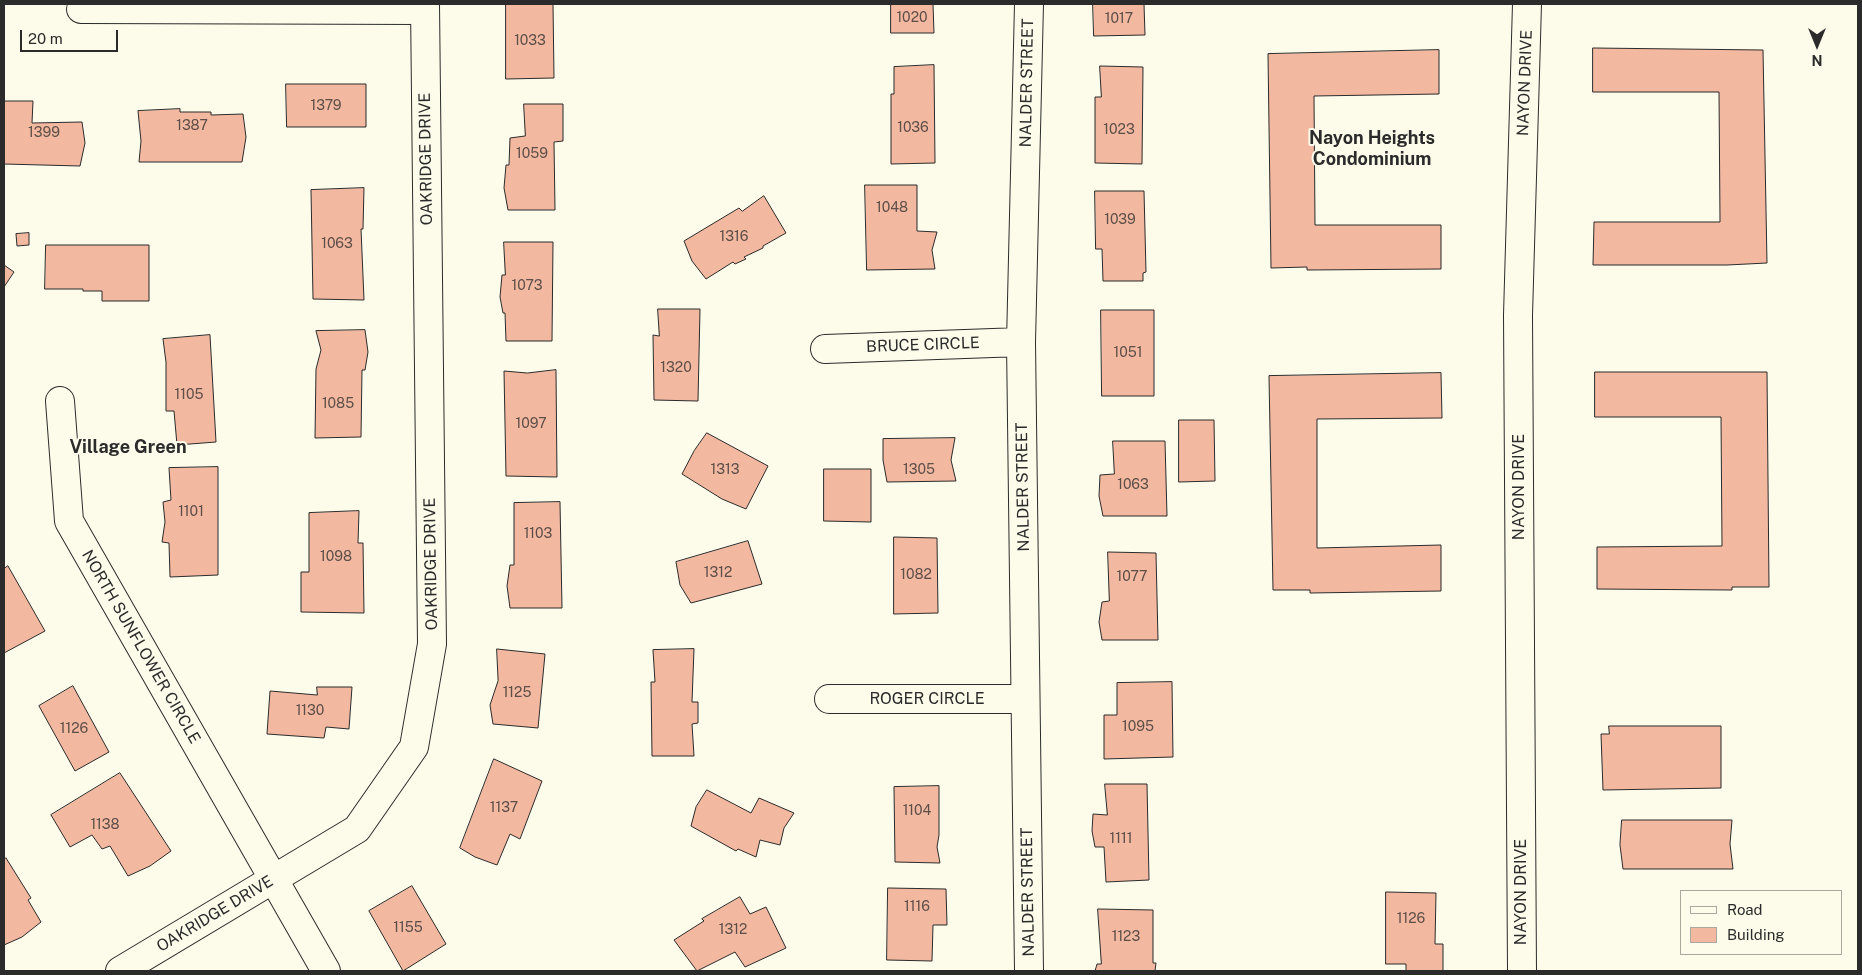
<!DOCTYPE html>
<style>
body{margin:0}
#map{position:relative;width:1862px;height:975px;overflow:hidden;background:#fdfbea;font-family:"Public Sans",sans-serif}
canvas{display:block}
.frame{position:absolute;inset:0;border:5px solid #2b2b2b;pointer-events:none}
.legend{position:absolute;left:1680px;top:890px;width:162px;height:65px;box-sizing:border-box;background:#fdfbea;border:1px solid #a9a89e;margin:0;padding:6px 9px;list-style:none;font-size:15px;color:#2b2b2b}
.legend li{display:flex;align-items:center;gap:10px;height:25px}
.legend b{width:25px;border:1px solid #a9a89e}
.north{position:absolute;left:1792px;top:20px;width:50px;height:50px;-webkit-text-stroke:4px #fdfbea;paint-order:stroke;rotate:180deg;font-size:14px;font-weight:700;line-height:20px;text-align:center;color:#2b2b2b}
.north::after{content:'';display:block;margin:auto;width:18px;height:22px;background:#2b2b2b;clip-path:polygon(50% 0,100% 100%,50% 72%,0 100%)}
.scale{position:absolute;left:20px;top:30px;width:98px;height:22px;box-sizing:border-box;border:2px solid #2b2b2b;border-top:0;padding-left:6px;font-size:15px;line-height:18px;white-space:nowrap;color:#2b2b2b;-webkit-text-stroke:4px #fdfbea;paint-order:stroke}
</style>
<div id="map">
<canvas width="1862" height="975"></canvas>
<div class="frame"></div>
<ul class="legend">
<li><b style="height:6px;background:#fdfbea"></b>Road</li>
<li><b style="height:14px;background:#f2b8a0"></b>Building</li>
</ul>
<div class="north">N</div>
<div class="scale">20 m</div>
</div>
<script>
const ctx = document.querySelector('canvas').getContext('2d');
ctx.lineJoin = 'round';
function fill(path, color) { ctx.fillStyle = color; ctx.fill(path, 'evenodd'); }
function stroke(path, color, width, dash) { ctx.strokeStyle = color; ctx.lineWidth = width; ctx.lineCap = dash ? 'butt' : 'round'; ctx.setLineDash(dash || []); ctx.stroke(path); }
function write(font, color, halo, rows, align = 'center') {
  ctx.font = font + ' "Public Sans",sans-serif'; ctx.lineWidth = 4; ctx.setLineDash([]); ctx.textBaseline = 'middle'; ctx.strokeStyle = halo; ctx.fillStyle = color; for (const [text, x, y, turn = 0] of rows) {
    ctx.save(); ctx.translate(x, y); ctx.rotate((+turn || 0) * Math.PI / 180); ctx.textAlign = isNaN(turn) ? turn : align; if (halo) ctx.strokeText(text, 0, 0); ctx.fillText(text, 0, 0); ctx.restore();
  }
}
const building = new Path2D(`
 M 506,4 L 553,4 L 554,78 L 506,79 Z
 M 891,4 L 933,4 L 934,33 L 891,33 Z
 M 1093,4 L 1144,4 L 1145,35 L 1094,36 Z
 M 1593,48 L 1763,50 L 1767,263 L 1727,265 L 1593,265 L 1594,222 L 1720,222 L 1719,92 L 1593,92 Z
 M 1439,50 L 1439,94 L 1314,96 L 1315,225 L 1441,225 L 1441,269 L 1307,270 L 1307,267 L 1271,268 L 1268,54 Z
 M 934,65 L 935,163 L 891,164 L 891,94 L 894,94 L 894,67 Z
 M 1100,66 L 1143,67 L 1142,164 L 1095,163 L 1095,97 L 1101,97 Z
 M 286,84 L 366,84 L 366,127 L 287,127 Z
 M 4,101 L 33,101 L 32,123 L 82,122 L 85,143 L 80,166 L 4,164 Z
 M 524,104 L 563,104 L 563,141 L 554,142 L 555,210 L 508,210 L 504,188 L 506,165 L 509,165 L 510,138 L 525,136 Z
 M 180,109 L 180,112 L 211,112 L 211,115 L 243,114 L 246,137 L 242,162 L 139,162 L 141,141 L 138,111 Z
 M 865,185 L 917,185 L 917,231 L 937,232 L 932,250 L 935,269 L 867,270 Z
 M 364,188 L 363,229 L 361,229 L 364,300 L 313,299 L 311,190 Z
 M 1095,191 L 1144,191 L 1146,272 L 1143,273 L 1143,281 L 1103,281 L 1102,249 L 1096,249 Z
 M 764,196 L 786,233 L 763,246 L 763,248 L 744,257 L 746,259 L 735,264 L 733,262 L 706,279 L 692,261 L 684,241 L 739,208 L 742,211 Z
 M 29,233 L 29,245 L 17,246 L 16,234 Z
 M 504,242 L 553,242 L 552,341 L 506,341 L 505,313 L 503,313 L 500,297 L 502,275 L 505,275 Z
 M 46,245 L 149,245 L 149,301 L 102,301 L 102,291 L 83,291 L 83,289 L 45,289 Z
 M 4,265 L 14,272 L 4,287 Z
 M 658,309 L 700,309 L 698,401 L 654,400 L 653,335 L 659,336 Z
 M 1101,310 L 1154,310 L 1154,396 L 1102,396 Z
 M 365,330 L 368,352 L 365,370 L 362,370 L 361,437 L 315,438 L 316,369 L 321,350 L 316,331 Z
 M 210,335 L 216,442 L 177,445 L 174,411 L 166,411 L 166,362 L 163,339 Z
 M 556,370 L 557,477 L 506,476 L 504,371 L 527,373 Z
 M 1595,372 L 1767,372 L 1769,587 L 1732,587 L 1732,590 L 1597,589 L 1597,547 L 1722,546 L 1721,417 L 1595,417 Z
 M 1441,373 L 1442,418 L 1317,419 L 1317,548 L 1441,545 L 1441,591 L 1310,593 L 1310,590 L 1273,590 L 1269,376 Z
 M 1179,420 L 1214,420 L 1215,481 L 1179,482 Z
 M 707,433 L 768,466 L 746,509 L 722,499 L 682,474 L 694,451 Z
 M 955,438 L 951,460 L 956,481 L 887,482 L 883,460 L 883,439 Z
 M 1113,441 L 1165,441 L 1167,516 L 1103,516 L 1099,496 L 1100,475 L 1114,474 Z
 M 218,467 L 218,575 L 170,577 L 169,543 L 162,542 L 165,522 L 163,502 L 171,500 L 169,468 Z
 M 824,469 L 871,469 L 871,522 L 824,521 Z
 M 560,502 L 562,608 L 510,608 L 507,586 L 510,565 L 514,565 L 514,503 Z
 M 359,511 L 358,543 L 363,543 L 364,613 L 301,612 L 301,572 L 309,572 L 309,513 Z
 M 894,537 L 937,538 L 938,613 L 894,614 Z
 M 748,541 L 762,584 L 691,603 L 680,585 L 676,562 Z
 M 1108,552 L 1156,553 L 1158,640 L 1102,640 L 1099,622 L 1102,602 L 1109,601 Z
 M 8,566 L 45,631 L 4,653 L 4,569 Z
 M 497,649 L 545,654 L 538,728 L 493,724 L 490,705 L 498,681 Z
 M 694,649 L 692,702 L 698,702 L 698,723 L 692,724 L 694,756 L 652,756 L 651,682 L 655,682 L 653,650 Z
 M 1172,682 L 1173,757 L 1104,759 L 1104,715 L 1117,715 L 1117,683 Z
 M 73,686 L 109,752 L 75,771 L 39,706 Z
 M 317,687 L 352,687 L 349,729 L 326,727 L 324,738 L 267,734 L 270,691 L 317,695 Z
 M 1609,726 L 1721,726 L 1721,788 L 1603,790 L 1601,734 L 1609,734 Z
 M 494,759 L 542,781 L 520,839 L 510,834 L 497,865 L 475,857 L 460,848 Z
 M 120,773 L 171,851 L 150,866 L 128,876 L 110,846 L 102,849 L 92,835 L 70,847 L 51,815 Z
 M 1105,784 L 1147,784 L 1149,880 L 1106,882 L 1104,847 L 1095,847 L 1092,831 L 1093,814 L 1107,815 Z
 M 939,786 L 939,835 L 937,847 L 940,863 L 895,862 L 894,787 Z
 M 707,790 L 751,813 L 759,798 L 794,813 L 784,828 L 780,845 L 760,840 L 756,857 L 738,849 L 736,851 L 691,826 L 696,807 Z
 M 1622,820 L 1732,820 L 1730,844 L 1733,869 L 1623,869 L 1620,845 Z
 M 6,858 L 31,898 L 28,900 L 41,922 L 22,937 L 4,945 L 4,860 Z
 M 412,886 L 446,944 L 403,971 L 369,911 Z
 M 888,888 L 946,889 L 947,925 L 933,925 L 932,961 L 887,960 Z
 M 1386,892 L 1436,893 L 1435,944 L 1443,944 L 1443,971 L 1406,971 L 1406,964 L 1386,964 Z
 M 740,897 L 750,914 L 766,907 L 786,948 L 745,967 L 735,952 L 697,971 L 674,940 L 704,921 L 702,919 Z
 M 1098,909 L 1153,910 L 1153,963 L 1156,963 L 1155,971 L 1095,971 L 1097,964 L 1101,964 Z`);
fill(building, '#f2b8a0');
stroke(building, '#2b2b2b', 1);
const street = new Path2D(`
 M 81,9 L 424,10
 M 825,349 L 1021,342
 M 60,401 L 69,521 L 326,971
 M 829,699 L 1025,699
 M 120,971 L 357,829 L 414,747 L 432,644 L 425,4
 M 1029,971 L 1021,342 L 1029,4
 M 1522,971 L 1518,315 L 1527,4`);
stroke(street, '#2b2b2b', 30);
stroke(street, '#fdfbea', 28);
write('14px', '#5d4e48', null, [
 ["1020",912,18],
 ["1017",1119,19],
 ["1033",530,41],
 ["1379",326,106],
 ["1387",192,126],
 ["1036",913,128],
 ["1023",1119,130],
 ["1399",44,133],
 ["1059",532,154],
 ["1048",892,208],
 ["1039",1120,220],
 ["1316",734,237],
 ["1063",337,244],
 ["1073",527,286],
 ["1051",1128,353],
 ["1320",676,368],
 ["1105",189,395],
 ["1085",338,404],
 ["1097",531,424],
 ["1313",725,470],
 ["1305",919,470],
 ["1063",1133,485],
 ["1101",191,512],
 ["1103",538,534],
 ["1098",336,557],
 ["1312",718,573],
 ["1082",916,575],
 ["1077",1132,577],
 ["1125",517,693],
 ["1130",310,711],
 ["1095",1138,727],
 ["1126",74,729],
 ["1137",504,808],
 ["1104",917,811],
 ["1138",105,825],
 ["1111",1121,839],
 ["1116",917,907],
 ["1126",1411,919],
 ["1155",408,928],
 ["1312",733,930],
 ["1123",1126,937]
]);
write('16px', '#2b2b2b', '#fdfbea', [
 ["NALDER STREET",1027,83,-89],
 ["NAYON DRIVE",1525,83,-88],
 ["OAKRIDGE DRIVE",426,159,-91],
 ["BRUCE CIRCLE",923,345,-2],
 ["NALDER STREET",1023,487,-91],
 ["NAYON DRIVE",1519,487,-90],
 ["OAKRIDGE DRIVE",431,564,-91],
 ["NORTH SUNFLOWER CIRCLE",141,647,60],
 ["ROGER CIRCLE",927,699],
 ["NALDER STREET",1028,892,-91],
 ["NAYON DRIVE",1521,892,-90],
 ["OAKRIDGE DRIVE",215,914,-31]
]);
write('bold 18px', '#2b2b2b', '#fdfbea', [
 ["Nayon Heights",1372,138],
 ["Condominium",1372,159],
 ["Village Green",128,447]
]);
</script>
